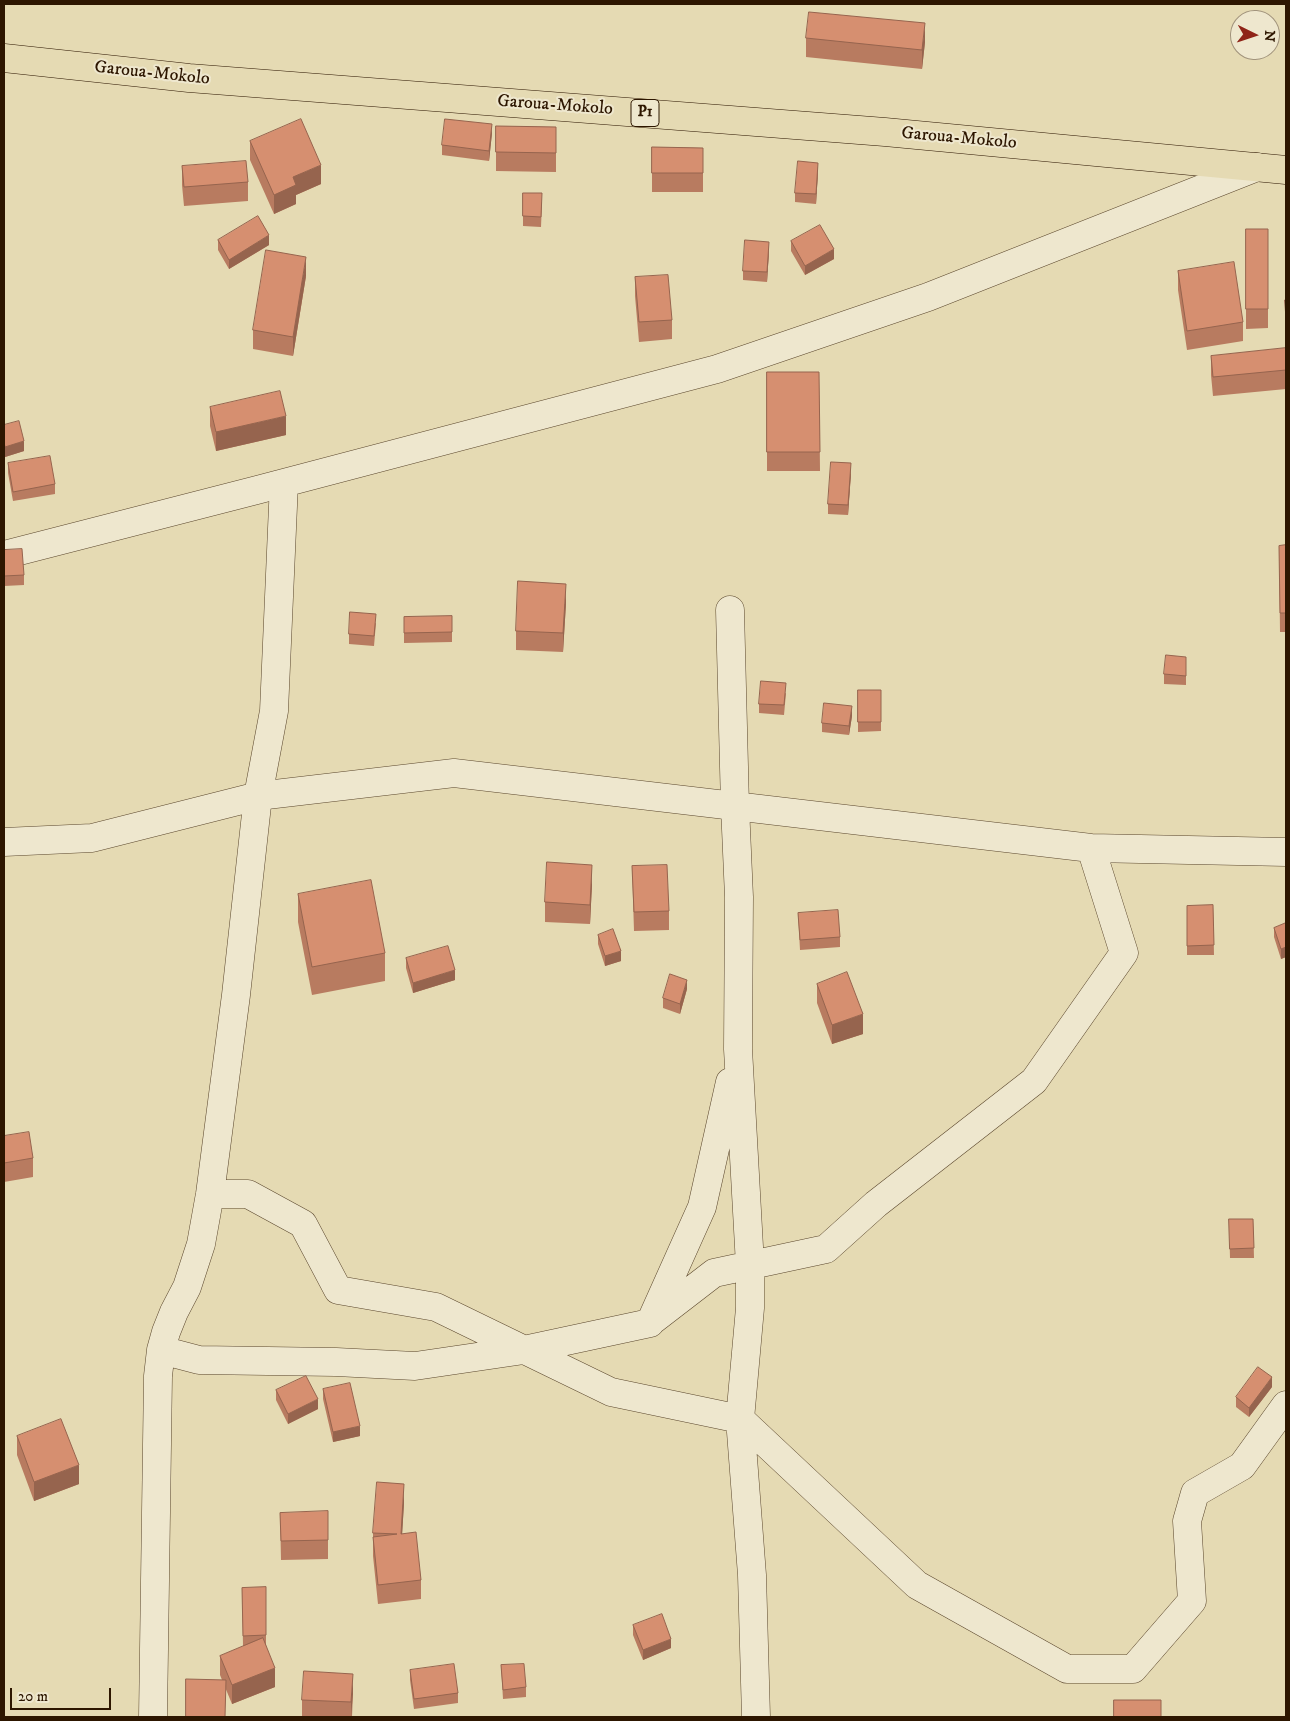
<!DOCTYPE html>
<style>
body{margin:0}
#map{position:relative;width:1290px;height:1721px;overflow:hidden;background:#e5dab3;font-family:"IM FELL DW Pica",serif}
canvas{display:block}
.frame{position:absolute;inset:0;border:5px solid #2d1600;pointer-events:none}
.north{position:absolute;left:1230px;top:10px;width:50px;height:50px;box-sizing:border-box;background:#eee7ce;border:1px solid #a1937c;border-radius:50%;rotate:94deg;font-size:14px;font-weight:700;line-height:20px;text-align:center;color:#2d1600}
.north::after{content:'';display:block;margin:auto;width:18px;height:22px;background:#8f2418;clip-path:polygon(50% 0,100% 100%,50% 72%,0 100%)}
.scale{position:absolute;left:10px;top:1688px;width:101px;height:22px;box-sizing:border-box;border:2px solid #2d1600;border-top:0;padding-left:6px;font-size:15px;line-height:18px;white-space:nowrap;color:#2d1600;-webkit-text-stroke:4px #eee7ce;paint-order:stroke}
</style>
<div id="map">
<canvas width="1290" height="1721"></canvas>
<div class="frame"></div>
<div class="north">N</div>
<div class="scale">20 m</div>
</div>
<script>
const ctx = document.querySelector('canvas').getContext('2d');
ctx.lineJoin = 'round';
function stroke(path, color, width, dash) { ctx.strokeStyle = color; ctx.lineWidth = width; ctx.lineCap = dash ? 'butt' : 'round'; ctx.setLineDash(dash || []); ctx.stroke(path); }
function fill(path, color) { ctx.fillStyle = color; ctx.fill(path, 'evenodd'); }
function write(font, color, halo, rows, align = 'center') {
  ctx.font = font + ' "IM FELL DW Pica",serif'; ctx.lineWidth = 4; ctx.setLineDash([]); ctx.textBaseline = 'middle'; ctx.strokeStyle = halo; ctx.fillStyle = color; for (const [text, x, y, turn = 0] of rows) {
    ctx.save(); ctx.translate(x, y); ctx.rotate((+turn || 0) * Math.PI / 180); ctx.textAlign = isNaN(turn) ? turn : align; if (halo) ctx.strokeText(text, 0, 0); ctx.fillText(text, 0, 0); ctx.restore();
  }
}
const street = new Path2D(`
 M 4,555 L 257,490 L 717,369 L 928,297 L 1257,167
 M 730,610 L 735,806 L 739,897 L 738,1049 L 750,1265 L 750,1308 L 740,1419 L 752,1575 L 756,1717
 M 4,842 L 92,838 L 258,796 L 454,773 L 1091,848 L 1286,852
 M 210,1194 L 248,1194 L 303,1224 L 338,1290 L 436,1307 L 611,1392 L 740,1419 L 917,1585 L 1067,1669 L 1133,1669 L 1192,1601 L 1187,1521 L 1195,1493 L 1242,1466 L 1286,1405
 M 653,1320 L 714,1273 L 826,1249 L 876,1204 L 1034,1081 L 1124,953 L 1091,848
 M 161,1350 L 199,1360 L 336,1362 L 415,1366 L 524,1350 L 650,1323 L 702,1207 L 730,1082
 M 153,1717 L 158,1376 L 161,1350 L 166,1332 L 174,1312 L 187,1287 L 201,1244 L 210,1194 L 236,995 L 258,796 L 274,711 L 284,483`);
const primary = new Path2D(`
 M 4,58 L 189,78 L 885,132 L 1286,170`);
stroke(street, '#5b472d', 29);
stroke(primary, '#2d1600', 29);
stroke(street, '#eee7ce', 28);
stroke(primary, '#e5dab3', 28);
fill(new Path2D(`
 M 806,38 L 925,42 L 922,69 L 806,57 Z
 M 496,126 L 556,127 L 556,172 L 496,171 Z
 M 492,133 L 489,161 L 442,155 L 442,145 Z
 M 250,141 L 321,184 L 296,195 L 296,204 L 274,214 L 250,160 Z
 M 652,147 L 703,148 L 703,192 L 652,192 Z
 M 182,166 L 248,182 L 248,201 L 184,206 L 182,185 Z
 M 818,172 L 816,204 L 795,202 L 795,193 Z
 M 523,193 L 542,203 L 541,227 L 523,226 Z
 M 1246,229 L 1268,229 L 1268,328 L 1246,329 Z
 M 218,240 L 269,245 L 229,269 L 218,250 Z
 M 791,241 L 834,259 L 805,275 L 791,251 Z
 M 769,251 L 767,282 L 743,280 L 743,271 Z
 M 1178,271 L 1243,322 L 1243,341 L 1187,350 L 1178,290 Z
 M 306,276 L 293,356 L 253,349 L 253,330 Z
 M 635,277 L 672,320 L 672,339 L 639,342 L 635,296 Z
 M 1285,300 L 1286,300 L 1286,337 L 1285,319 Z
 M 1286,348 L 1286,389 L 1213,396 L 1211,375 L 1211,356 Z
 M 767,372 L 819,372 L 820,471 L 767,471 Z
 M 210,407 L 286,435 L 216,451 L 210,426 Z
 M 4,425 L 24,451 L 5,457 L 4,452 Z
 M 8,463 L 55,484 L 55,494 L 13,501 L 8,473 Z
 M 851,473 L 848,515 L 828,514 L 828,504 Z
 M 1286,545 L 1286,632 L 1280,632 L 1279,546 Z
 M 4,550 L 24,575 L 24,585 L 4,586 Z
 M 566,603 L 563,652 L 516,650 L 516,631 Z
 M 452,616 L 452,642 L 404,643 L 404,617 Z
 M 376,623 L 374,646 L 349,644 L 349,634 Z
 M 1186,666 L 1186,685 L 1164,684 L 1164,674 Z
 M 858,690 L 881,690 L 881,731 L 858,732 Z
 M 786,693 L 784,715 L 759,713 L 759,704 Z
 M 852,716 L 849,735 L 822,732 L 822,723 Z
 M 632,866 L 669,911 L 669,930 L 634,931 Z
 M 592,884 L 590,924 L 545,922 L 545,902 Z
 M 298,894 L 385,953 L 385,981 L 312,995 L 298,922 Z
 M 1213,905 L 1214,955 L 1187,955 L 1187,906 Z
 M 798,913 L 840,937 L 840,947 L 800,950 Z
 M 1286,923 L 1286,957 L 1281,959 L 1274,937 L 1274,928 Z
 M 598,935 L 621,961 L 605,966 L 598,944 Z
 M 406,958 L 455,980 L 413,993 L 406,968 Z
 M 817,984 L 863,1034 L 832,1044 L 817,1003 Z
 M 687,989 L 680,1014 L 663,1008 L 663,998 Z
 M 4,1136 L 33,1158 L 33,1177 L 4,1182 Z
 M 1229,1219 L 1253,1219 L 1254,1258 L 1230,1258 Z
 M 1272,1387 L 1249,1417 L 1236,1407 L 1236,1397 Z
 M 323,1389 L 360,1436 L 333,1442 L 323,1399 Z
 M 276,1390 L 318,1409 L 288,1424 L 276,1400 Z
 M 17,1436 L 79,1484 L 34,1501 L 17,1455 Z
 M 404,1503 L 402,1534 L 421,1580 L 421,1599 L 378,1604 L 373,1556 L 373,1533 Z
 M 280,1513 L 328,1540 L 328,1559 L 281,1560 Z
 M 266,1587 L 266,1645 L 275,1687 L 232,1704 L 220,1675 L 220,1656 L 244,1646 L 243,1646 L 242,1588 Z
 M 633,1625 L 671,1648 L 643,1660 L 633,1635 Z
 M 501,1665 L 526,1687 L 526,1697 L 503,1699 Z
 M 410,1670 L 458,1693 L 458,1703 L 414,1709 L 410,1680 Z
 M 353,1693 L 352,1717 L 302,1717 L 302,1700 Z`), '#b87b60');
fill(new Path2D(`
 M 925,23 L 925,42 L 922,69 L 922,50 Z
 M 492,124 L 492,133 L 489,161 L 489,151 Z
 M 818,163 L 818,172 L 816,204 L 816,194 Z
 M 321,165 L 321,184 L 296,195 L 296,204 L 274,214 L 274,195 L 293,177 Z
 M 269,235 L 269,245 L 229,269 L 229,260 Z
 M 769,242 L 769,251 L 767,282 L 767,272 Z
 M 834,249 L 834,259 L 805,275 L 805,266 Z
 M 306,257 L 306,276 L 293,356 L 293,337 Z
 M 286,416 L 286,435 L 216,451 L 216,432 Z
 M 24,441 L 24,451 L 5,457 L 5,447 Z
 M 851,463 L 851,473 L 848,515 L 848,505 Z
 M 566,584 L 566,603 L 563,652 L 563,633 Z
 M 852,706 L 852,716 L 849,735 L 849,726 Z
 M 592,865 L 592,884 L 590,924 L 590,905 Z
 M 1286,947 L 1286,957 L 1281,959 L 1281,949 Z
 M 621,951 L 621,961 L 605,966 L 605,956 Z
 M 455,970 L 455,980 L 413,993 L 413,983 Z
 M 687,980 L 687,989 L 680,1014 L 680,1004 Z
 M 863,1014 L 863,1034 L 832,1044 L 832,1025 Z
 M 1272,1377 L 1272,1387 L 1249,1417 L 1249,1408 Z
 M 318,1399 L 318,1409 L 288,1424 L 288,1414 Z
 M 360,1426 L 360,1436 L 333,1442 L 333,1432 Z
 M 79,1465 L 79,1484 L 34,1501 L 34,1482 Z
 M 404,1484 L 404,1503 L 401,1553 L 401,1534 Z
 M 671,1639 L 671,1648 L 643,1660 L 643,1650 Z
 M 275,1668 L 275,1687 L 232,1704 L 232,1685 Z
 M 353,1674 L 353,1693 L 351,1717 L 351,1702 Z`), '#96644e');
const building = new Path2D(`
 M 809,12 L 925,23 L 922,50 L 806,38 Z
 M 301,119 L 321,165 L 293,177 L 296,185 L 274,195 L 250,141 Z
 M 445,119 L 492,124 L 489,151 L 442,145 Z
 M 496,126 L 556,127 L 556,153 L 496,152 Z
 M 652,147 L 703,148 L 703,173 L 652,173 Z
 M 246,161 L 248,182 L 184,187 L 182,166 Z
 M 798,161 L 818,163 L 816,194 L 795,193 Z
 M 523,193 L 542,193 L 541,217 L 523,216 Z
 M 258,216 L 269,235 L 229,260 L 218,240 Z
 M 820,225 L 834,249 L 805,266 L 791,241 Z
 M 1246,229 L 1268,229 L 1268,309 L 1246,309 Z
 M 745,240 L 769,242 L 767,272 L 743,271 Z
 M 266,250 L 306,257 L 293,337 L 253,330 Z
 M 1234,262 L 1243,322 L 1187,331 L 1178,271 Z
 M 668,275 L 672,320 L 639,322 L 635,277 Z
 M 1285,300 L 1286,300 L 1286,318 Z
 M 1286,348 L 1286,370 L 1213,377 L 1211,356 Z
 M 767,372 L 819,372 L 820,452 L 767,452 Z
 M 280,391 L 286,416 L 216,432 L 210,407 Z
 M 19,421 L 24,441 L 5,447 L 4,442 L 4,425 Z
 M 50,456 L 55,484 L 13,492 L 8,463 Z
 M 831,462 L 851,463 L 848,505 L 828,504 Z
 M 1286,545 L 1286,613 L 1280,613 L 1279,546 Z
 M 22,549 L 24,575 L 4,576 L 4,550 Z
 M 518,581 L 566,584 L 563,633 L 516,631 Z
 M 350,612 L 376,614 L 374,636 L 349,634 Z
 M 452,616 L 452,632 L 404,633 L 404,617 Z
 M 1166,655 L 1186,657 L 1186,676 L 1164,674 Z
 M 761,681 L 786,683 L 784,705 L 759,704 Z
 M 858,690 L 881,690 L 881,722 L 858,722 Z
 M 824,703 L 852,706 L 849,726 L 822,723 Z
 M 547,862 L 592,865 L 590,905 L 545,902 Z
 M 667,865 L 669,911 L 634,912 L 632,866 Z
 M 371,880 L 385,953 L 312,967 L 298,894 Z
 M 1213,905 L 1214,945 L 1187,946 L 1187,906 Z
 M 838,910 L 840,937 L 800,940 L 798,913 Z
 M 1286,923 L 1286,947 L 1281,949 L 1274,928 Z
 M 613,929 L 621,951 L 605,956 L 598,935 Z
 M 448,946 L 455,970 L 413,983 L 406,958 Z
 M 847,972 L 863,1014 L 832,1025 L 817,984 Z
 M 670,974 L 687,980 L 680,1004 L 663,998 Z
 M 29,1132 L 33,1158 L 4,1163 L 4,1136 Z
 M 1229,1219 L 1253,1219 L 1254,1248 L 1230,1249 Z
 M 1258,1367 L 1272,1377 L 1249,1408 L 1236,1397 Z
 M 306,1376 L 318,1399 L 288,1414 L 276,1390 Z
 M 350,1383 L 360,1426 L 333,1432 L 323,1389 Z
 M 61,1419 L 79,1465 L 34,1482 L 17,1436 Z
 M 377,1482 L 404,1484 L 401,1534 L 416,1532 L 421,1580 L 378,1585 L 373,1537 L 397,1534 L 373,1533 Z
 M 328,1511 L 328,1540 L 281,1541 L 280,1513 Z
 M 266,1587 L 266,1635 L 243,1636 L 242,1588 Z
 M 662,1614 L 671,1639 L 643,1650 L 633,1625 Z
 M 263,1638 L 275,1668 L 232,1685 L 220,1656 Z
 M 454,1664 L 458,1693 L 414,1699 L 410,1670 Z
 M 524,1664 L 526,1687 L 503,1690 L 501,1665 Z
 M 304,1671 L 353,1674 L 351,1702 L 302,1700 Z
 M 186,1679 L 226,1680 L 225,1717 L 186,1717 Z
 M 1114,1700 L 1161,1700 L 1161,1717 L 1114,1717 Z`);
fill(building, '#d68f70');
stroke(building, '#96644e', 1);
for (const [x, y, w] of [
 [645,113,28]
]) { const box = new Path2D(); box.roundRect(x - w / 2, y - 13.5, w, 27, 4); ctx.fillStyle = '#eee7ce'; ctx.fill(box); stroke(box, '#2d1600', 1); }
write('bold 16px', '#2d1600', null, [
 ["P1",645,113]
]);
write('18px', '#2d1600', '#eee7ce', [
 ["Garoua-Mokolo",152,74,6],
 ["Garoua-Mokolo",555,106,4],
 ["Garoua-Mokolo",959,139,5]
]);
</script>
